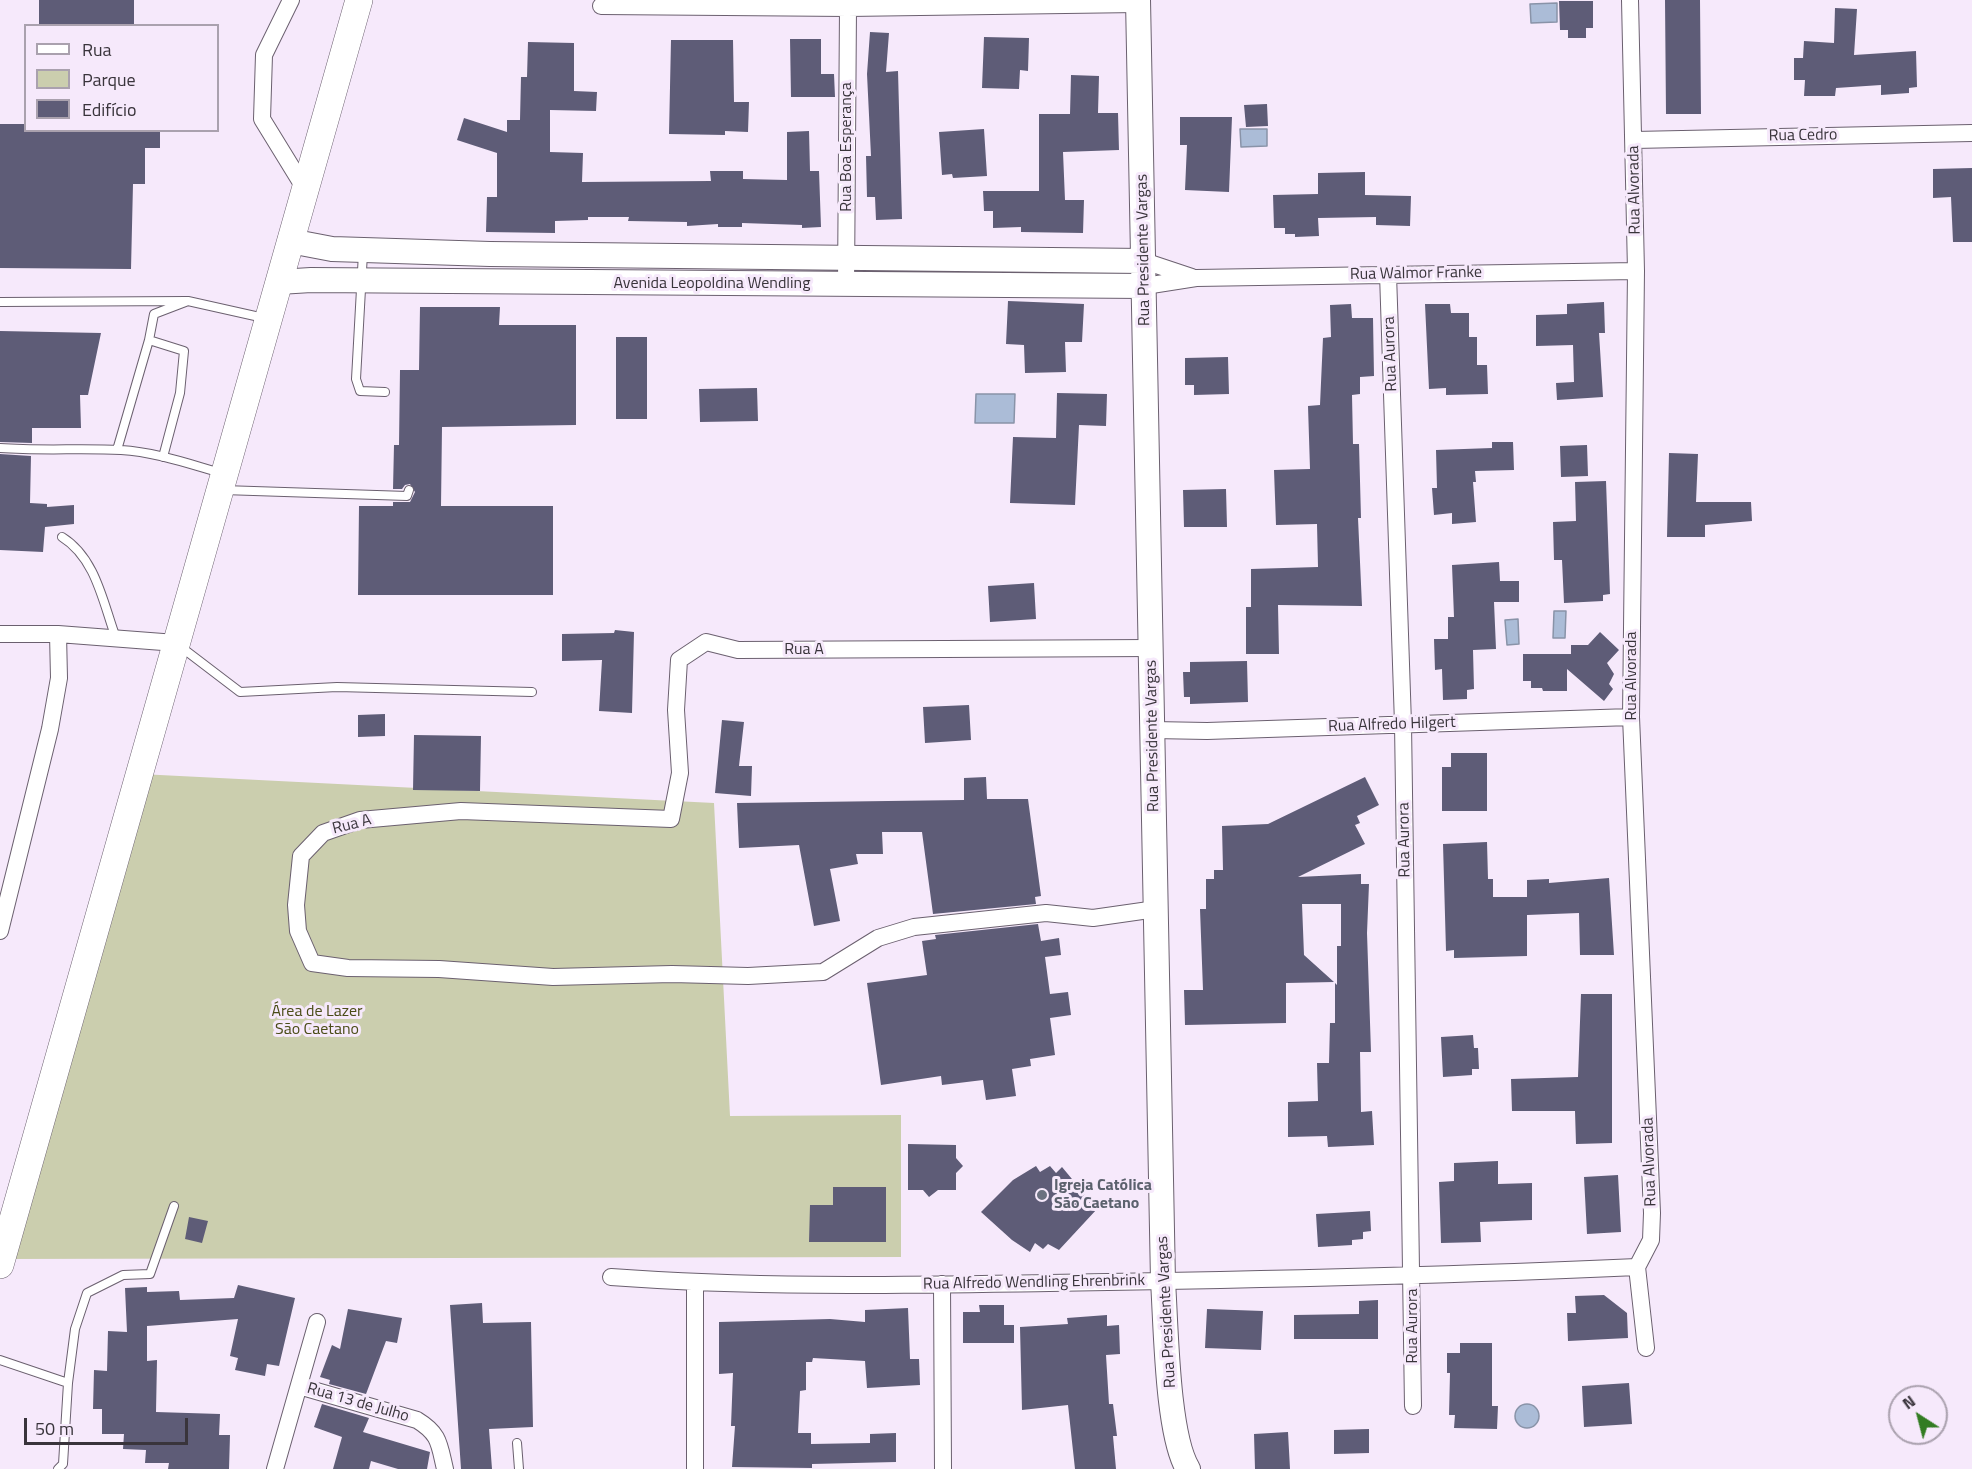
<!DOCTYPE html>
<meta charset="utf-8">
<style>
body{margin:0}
#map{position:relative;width:1972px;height:1469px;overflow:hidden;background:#f6e9fb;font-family:"Titillium Web",sans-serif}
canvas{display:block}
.legend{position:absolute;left:24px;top:24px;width:195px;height:108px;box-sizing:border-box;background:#f6e9fb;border:2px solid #aaa1ae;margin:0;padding:8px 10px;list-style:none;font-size:18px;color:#39343b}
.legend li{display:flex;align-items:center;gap:12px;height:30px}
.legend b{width:30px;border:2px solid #aaa1ae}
.north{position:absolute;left:1888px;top:1385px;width:60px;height:60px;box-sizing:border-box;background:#f6e9fb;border:2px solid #aaa1ae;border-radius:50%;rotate:324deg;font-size:16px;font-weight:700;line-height:24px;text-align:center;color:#39343b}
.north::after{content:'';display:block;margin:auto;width:21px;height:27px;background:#327c22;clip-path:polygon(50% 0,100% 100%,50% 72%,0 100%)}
.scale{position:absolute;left:24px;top:1418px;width:164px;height:27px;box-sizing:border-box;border:3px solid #39343b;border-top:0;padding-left:8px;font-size:18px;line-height:21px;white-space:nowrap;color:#39343b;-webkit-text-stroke:4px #f6e9fb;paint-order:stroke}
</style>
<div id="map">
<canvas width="1972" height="1469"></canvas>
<ul class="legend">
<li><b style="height:8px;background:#fff"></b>Rua</li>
<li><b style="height:16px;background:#cbceae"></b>Parque</li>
<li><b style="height:16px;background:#5e5c77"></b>Edifício</li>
</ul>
<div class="north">N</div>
<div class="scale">50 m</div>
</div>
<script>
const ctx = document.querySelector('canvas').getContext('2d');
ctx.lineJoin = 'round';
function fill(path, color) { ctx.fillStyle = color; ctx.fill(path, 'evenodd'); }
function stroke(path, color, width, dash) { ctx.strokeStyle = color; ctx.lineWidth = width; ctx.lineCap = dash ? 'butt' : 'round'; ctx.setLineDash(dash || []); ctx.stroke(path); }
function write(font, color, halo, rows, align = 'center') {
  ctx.font = font + ' "Titillium Web",sans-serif'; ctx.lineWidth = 6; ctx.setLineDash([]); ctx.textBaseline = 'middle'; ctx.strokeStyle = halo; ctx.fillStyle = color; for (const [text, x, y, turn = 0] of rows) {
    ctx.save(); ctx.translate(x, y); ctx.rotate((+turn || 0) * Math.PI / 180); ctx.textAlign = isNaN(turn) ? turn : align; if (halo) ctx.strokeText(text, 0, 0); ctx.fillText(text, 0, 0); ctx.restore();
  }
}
fill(new Path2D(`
 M 140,774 L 714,803 L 730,1116 L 901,1115 L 901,1257 L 2,1259 Z`), '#cbceae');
const water = new Path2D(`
 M 1557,3 L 1557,22 L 1531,23 L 1530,4 Z
 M 1240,129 L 1267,129 L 1267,146 L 1241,147 Z
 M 976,394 L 1015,394 L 1014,423 L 975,423 Z
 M 1554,611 L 1566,611 L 1565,638 L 1553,638 Z
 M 1518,619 L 1519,644 L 1507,645 L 1505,620 Z
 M1515 1416a12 12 0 1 1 24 0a12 12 0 1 1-24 0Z`);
fill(water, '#abbcd7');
stroke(water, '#8993a8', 1.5);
fill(new Path2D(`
 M 39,0 L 134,0 L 134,26 L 39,26 Z
 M 1665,0 L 1700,0 L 1701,114 L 1666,114 Z
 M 1559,1 L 1593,1 L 1593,28 L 1586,28 L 1586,38 L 1568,38 L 1568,30 L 1560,30 Z
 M 1835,8 L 1857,9 L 1854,55 L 1916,51 L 1917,87 L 1909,88 L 1909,93 L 1881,95 L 1881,85 L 1836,88 L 1835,96 L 1804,96 L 1805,80 L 1794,80 L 1794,58 L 1803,58 L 1804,41 L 1834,43 Z
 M 870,32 L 889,33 L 886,72 L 898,71 L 902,219 L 876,220 L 875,197 L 867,197 L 866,156 L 871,156 L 867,74 Z
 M 984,37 L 1029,38 L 1028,71 L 1020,70 L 1019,89 L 982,88 Z
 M 790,39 L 821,39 L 821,74 L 834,74 L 835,97 L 791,97 Z
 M 671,40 L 733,40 L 734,102 L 749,102 L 748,132 L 725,131 L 725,135 L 669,134 Z
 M 528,42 L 574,43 L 574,91 L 597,92 L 596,111 L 550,110 L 550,152 L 583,153 L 582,182 L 711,181 L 710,171 L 743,171 L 743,179 L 787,180 L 787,132 L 809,131 L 810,171 L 819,171 L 821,227 L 802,228 L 802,225 L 742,223 L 742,227 L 718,227 L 718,224 L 687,226 L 687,222 L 628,221 L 629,217 L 588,217 L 588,220 L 555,221 L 555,233 L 486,232 L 487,197 L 497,197 L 497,153 L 457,140 L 464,118 L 507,132 L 507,120 L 520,120 L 521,77 L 527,77 Z
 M 1071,75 L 1099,76 L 1098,113 L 1118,113 L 1119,150 L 1063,152 L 1065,200 L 1084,200 L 1083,233 L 1021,232 L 1021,227 L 993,228 L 993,211 L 984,211 L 983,191 L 1039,191 L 1039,114 L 1070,114 Z
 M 1267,104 L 1268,126 L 1246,127 L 1244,105 Z
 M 1180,117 L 1232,117 L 1229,192 L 1185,190 L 1187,145 L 1180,145 Z
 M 0,124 L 26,124 L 26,130 L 160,130 L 160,148 L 145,148 L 145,184 L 133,184 L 131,269 L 0,268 Z
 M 984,129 L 987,176 L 953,178 L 952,174 L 942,175 L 939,132 Z
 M 1972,168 L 1972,242 L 1953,242 L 1951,197 L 1933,198 L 1933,169 Z
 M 1365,172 L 1365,195 L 1411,196 L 1410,226 L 1376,225 L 1376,217 L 1318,218 L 1319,236 L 1295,237 L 1295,234 L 1285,234 L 1285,228 L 1274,228 L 1273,195 L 1318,194 L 1318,173 Z
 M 1008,301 L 1084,304 L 1082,342 L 1065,342 L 1066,372 L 1025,373 L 1024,345 L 1006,344 Z
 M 1604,302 L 1605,333 L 1599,333 L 1603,397 L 1557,400 L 1556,383 L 1574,382 L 1573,345 L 1536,346 L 1536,315 L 1567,314 L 1567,304 Z
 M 1351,304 L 1352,318 L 1373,318 L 1374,376 L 1360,377 L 1360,394 L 1352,395 L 1353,444 L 1359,444 L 1361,518 L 1358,518 L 1362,606 L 1278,605 L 1279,654 L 1246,654 L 1246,607 L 1251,607 L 1251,569 L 1318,567 L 1317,524 L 1276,525 L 1274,470 L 1310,469 L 1308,406 L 1320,405 L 1323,338 L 1331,337 L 1330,305 Z
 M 1425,304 L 1450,304 L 1451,313 L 1469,313 L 1469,337 L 1477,337 L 1477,365 L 1487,365 L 1488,394 L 1446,395 L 1446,388 L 1429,389 Z
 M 420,307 L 500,307 L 499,325 L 576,325 L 576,425 L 442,427 L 441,506 L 553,506 L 553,595 L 358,595 L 359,506 L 393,506 L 393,502 L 410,502 L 415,492 L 410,484 L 405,485 L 402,489 L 393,489 L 394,445 L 399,445 L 400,370 L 419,370 Z
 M 0,331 L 101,333 L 88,395 L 80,395 L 81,428 L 32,428 L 32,443 L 0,442 Z
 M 616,337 L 647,337 L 647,419 L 616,419 Z
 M 1228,357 L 1229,394 L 1194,395 L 1194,385 L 1185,385 L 1185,358 Z
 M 757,388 L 758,421 L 700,422 L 699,389 Z
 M 1057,393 L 1107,394 L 1106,426 L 1079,425 L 1075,505 L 1010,503 L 1013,437 L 1056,438 Z
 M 1492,442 L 1513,442 L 1514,470 L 1475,471 L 1476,482 L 1473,482 L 1476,522 L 1452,524 L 1452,513 L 1434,515 L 1432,488 L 1437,488 L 1436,450 L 1492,448 Z
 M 1587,445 L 1588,476 L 1561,477 L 1560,446 Z
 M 1669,453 L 1698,454 L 1696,502 L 1751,502 L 1752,521 L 1705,525 L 1705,537 L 1667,537 Z
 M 0,454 L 31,456 L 30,503 L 47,504 L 47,507 L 74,505 L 74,524 L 45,527 L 43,552 L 0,550 Z
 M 1606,481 L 1610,594 L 1603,595 L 1603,601 L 1564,603 L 1562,560 L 1554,560 L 1553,522 L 1576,521 L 1575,482 Z
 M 1226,489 L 1227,527 L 1184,527 L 1183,490 Z
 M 1499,562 L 1500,581 L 1519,581 L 1519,602 L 1494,602 L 1496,649 L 1473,650 L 1474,689 L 1467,690 L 1467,699 L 1443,700 L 1442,669 L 1435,670 L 1434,639 L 1448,639 L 1448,617 L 1454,617 L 1452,565 Z
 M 1034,583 L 1036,619 L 990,622 L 988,586 Z
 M 615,630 L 634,632 L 632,713 L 599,711 L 602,660 L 562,661 L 562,634 L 614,633 Z
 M 1600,632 L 1619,650 L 1607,663 L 1614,674 L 1609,684 L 1613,689 L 1604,701 L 1567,669 L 1567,691 L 1543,691 L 1542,688 L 1531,688 L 1531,681 L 1523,681 L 1523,654 L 1571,654 L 1571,645 L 1588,645 Z
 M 1247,661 L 1248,702 L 1190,704 L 1190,697 L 1184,697 L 1183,672 L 1190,672 L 1190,662 Z
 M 969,705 L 971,740 L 925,743 L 923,707 Z
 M 385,714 L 385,736 L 358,737 L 358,715 Z
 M 722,720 L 744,722 L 739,766 L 752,766 L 751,796 L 715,793 Z
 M 414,735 L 481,736 L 480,791 L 413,790 Z
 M 1451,753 L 1487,753 L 1487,811 L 1442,811 L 1442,767 L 1451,767 Z
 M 986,777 L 987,799 L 1028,799 L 1041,896 L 1035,897 L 1036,904 L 933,914 L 922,832 L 882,832 L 883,854 L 856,854 L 858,864 L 830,869 L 840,921 L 814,926 L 799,845 L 739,848 L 737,803 L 964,800 L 964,778 Z
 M 1365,777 L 1379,805 L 1357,816 L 1360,823 L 1355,825 L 1365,844 L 1298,877 L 1361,874 L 1361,884 L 1369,884 L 1367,933 L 1371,1052 L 1360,1052 L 1361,1112 L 1372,1111 L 1374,1145 L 1328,1147 L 1327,1136 L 1288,1137 L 1288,1102 L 1318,1101 L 1317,1063 L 1329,1063 L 1330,1023 L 1335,1023 L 1335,983 L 1337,985 L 1337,946 L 1341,946 L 1341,904 L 1302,904 L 1304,955 L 1334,982 L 1286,983 L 1286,1023 L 1185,1025 L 1184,990 L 1203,990 L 1200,909 L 1206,909 L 1206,879 L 1214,879 L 1214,870 L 1223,870 L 1222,826 L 1268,824 Z
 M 1487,842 L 1488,879 L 1493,879 L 1493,897 L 1527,897 L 1527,880 L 1549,879 L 1549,883 L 1609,878 L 1614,955 L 1580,955 L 1579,913 L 1527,915 L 1527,956 L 1454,958 L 1454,950 L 1446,951 L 1443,844 Z
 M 1038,924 L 1041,941 L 1059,938 L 1061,955 L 1045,957 L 1050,994 L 1068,992 L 1071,1015 L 1050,1018 L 1055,1055 L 1030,1059 L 1031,1066 L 1012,1069 L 1016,1096 L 986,1100 L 983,1080 L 942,1085 L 941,1076 L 881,1085 L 867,983 L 927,975 L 922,941 L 936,939 L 935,935 Z
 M 1581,994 L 1612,994 L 1612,1143 L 1576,1144 L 1575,1111 L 1512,1111 L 1511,1079 L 1578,1077 Z
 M 1473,1035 L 1474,1048 L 1478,1048 L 1479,1069 L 1472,1069 L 1472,1075 L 1443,1077 L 1441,1037 Z
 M 908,1144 L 956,1145 L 956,1158 L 963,1166 L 956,1173 L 956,1190 L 938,1190 L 929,1197 L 923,1190 L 908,1190 Z
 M 1498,1161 L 1498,1184 L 1532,1183 L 1532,1220 L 1480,1222 L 1481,1242 L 1441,1243 L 1439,1182 L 1454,1181 L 1454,1163 Z
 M 1036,1166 L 1040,1172 L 1050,1166 L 1056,1173 L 1062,1167 L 1097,1209 L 1059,1250 L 1048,1244 L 1043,1249 L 1035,1243 L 1030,1252 L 1012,1240 L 981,1212 L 1013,1180 Z
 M 1618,1175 L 1621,1232 L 1587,1234 L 1584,1177 Z
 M 833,1187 L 886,1187 L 886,1242 L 809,1242 L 810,1205 L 833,1205 Z
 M 1370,1211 L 1371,1231 L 1363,1232 L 1363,1239 L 1352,1240 L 1352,1245 L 1318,1247 L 1316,1214 Z
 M 189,1217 L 208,1221 L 202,1243 L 185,1239 Z
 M 238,1285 L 295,1298 L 279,1366 L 267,1364 L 265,1376 L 235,1370 L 238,1358 L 230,1356 L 238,1319 L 147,1326 L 147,1361 L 157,1360 L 156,1412 L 220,1414 L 219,1435 L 230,1435 L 229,1469 L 168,1469 L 169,1463 L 145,1463 L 146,1450 L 123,1449 L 124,1434 L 102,1434 L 102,1409 L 93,1409 L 94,1370 L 107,1371 L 108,1331 L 127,1332 L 125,1288 L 147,1287 L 147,1292 L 179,1291 L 180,1300 L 234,1298 Z
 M 1604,1295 L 1627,1313 L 1628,1338 L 1568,1341 L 1567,1313 L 1576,1313 L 1575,1296 Z
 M 1378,1300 L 1378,1339 L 1294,1339 L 1294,1315 L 1359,1314 L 1359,1301 Z
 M 482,1303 L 483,1323 L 531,1322 L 533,1427 L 489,1429 L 492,1469 L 461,1469 L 450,1305 Z
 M 979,1305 L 1004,1305 L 1004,1325 L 1014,1325 L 1014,1343 L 963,1343 L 963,1312 L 980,1312 Z
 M 908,1308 L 910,1359 L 919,1359 L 920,1385 L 867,1388 L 865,1361 L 813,1358 L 812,1362 L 806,1362 L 806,1390 L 800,1391 L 798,1433 L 811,1433 L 811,1444 L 870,1443 L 870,1434 L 896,1433 L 896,1462 L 812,1464 L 812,1468 L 732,1467 L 735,1426 L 731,1426 L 733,1373 L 719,1374 L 719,1322 L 830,1319 L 865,1322 L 865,1310 Z
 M 348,1309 L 402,1318 L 397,1343 L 386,1341 L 366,1394 L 329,1384 L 330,1380 L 320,1377 L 332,1345 L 340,1349 Z
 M 1207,1309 L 1263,1311 L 1261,1350 L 1205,1348 Z
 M 1107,1315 L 1107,1326 L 1119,1325 L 1120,1354 L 1106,1355 L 1109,1404 L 1113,1404 L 1117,1436 L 1113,1436 L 1116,1469 L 1075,1469 L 1068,1405 L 1022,1410 L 1020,1327 L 1068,1324 L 1067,1318 Z
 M 1460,1343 L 1492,1343 L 1492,1406 L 1498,1406 L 1497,1429 L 1454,1428 L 1455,1415 L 1449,1415 L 1450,1373 L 1447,1373 L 1447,1353 L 1460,1353 Z
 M 1629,1383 L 1632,1424 L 1584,1427 L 1582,1386 Z
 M 322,1404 L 369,1418 L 363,1432 L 430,1452 L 427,1469 L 398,1469 L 371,1461 L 369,1469 L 333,1469 L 342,1437 L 314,1427 Z
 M 1369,1429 L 1369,1453 L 1334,1454 L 1334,1430 Z
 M 1288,1432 L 1290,1469 L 1255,1469 L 1254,1434 Z`), '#5e5c77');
const lane = new Path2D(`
 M 363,253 L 356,379 L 360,391 L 385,392
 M 0,302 L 188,301
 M 149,340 L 154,314 L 188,301 L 264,318
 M 0,448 C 41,451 81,448 121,450 C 155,452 189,464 221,473
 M 117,450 L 149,340 L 184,351 L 180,393 L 163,457
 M 223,490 L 407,496 L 409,490
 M 62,537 C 96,558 103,603 116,638
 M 181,647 L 240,692 L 337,687 L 532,692
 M 0,1360 L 68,1383 L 63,1464 L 58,1469
 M 68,1383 L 75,1329 L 87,1293 L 123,1275 L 150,1274 L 174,1206
 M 517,1443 L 519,1469`);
const street = new Path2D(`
 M 291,0 L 264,55 L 262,119 L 305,189
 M 1630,0 L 1636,271 L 1631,717 L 1652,1213 L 1651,1240 L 1637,1267 L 1646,1348
 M 601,6 L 848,8 L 1138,4
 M 1634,140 L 1972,133
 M 1144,261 L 1192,277
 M 1388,274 L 1403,724 L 1413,1406
 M 846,285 L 848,8
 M 1145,286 L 1196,278 L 1636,271
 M 0,634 L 58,634 L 176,643
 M 1151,648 L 738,650 L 706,642 L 679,660 L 676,710 L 680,773 L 671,819 L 461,811 L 360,820 L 323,833 L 301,856 L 296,905 L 298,931 L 312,963 L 348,968 L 439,969 L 553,977 L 672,974 L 748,976 L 823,972 L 878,938 L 914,927 L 1046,913 L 1093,918 L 1156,909
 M 1153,730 L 1207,731 L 1631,717
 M 0,931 L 50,729 L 59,678 L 58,634
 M 611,1277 C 757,1288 903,1285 1049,1283 C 1245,1280 1441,1276 1637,1267
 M 695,1284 L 695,1469
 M 942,1284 L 943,1469
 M 299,1386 L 417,1420 C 440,1434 439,1444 445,1469
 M 275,1469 L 317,1322`);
const secondary = new Path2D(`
 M 1138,0 L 1163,1281 C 1166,1326 1167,1435 1188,1469
 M 290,241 L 332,249 L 490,254 L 1144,261
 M 279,282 L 311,280 L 1145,286`);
const primary = new Path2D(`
 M 0,1265 L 359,0`);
stroke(lane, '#6b606f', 10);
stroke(street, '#6b606f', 18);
stroke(secondary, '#6b606f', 26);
stroke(primary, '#6b606f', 28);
stroke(lane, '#fff', 8);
stroke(street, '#fff', 16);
stroke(secondary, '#fff', 24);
stroke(primary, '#fff', 27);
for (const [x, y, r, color] of [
 [1042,1195,6,"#6b7280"]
]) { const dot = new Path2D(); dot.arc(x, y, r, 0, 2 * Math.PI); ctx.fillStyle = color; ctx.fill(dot); stroke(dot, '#f6e9fb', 2); }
write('16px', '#39343b', '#f6e9fb', [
 ["Rua Cedro",1803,136,-1],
 ["Rua Boa Esperança",847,147,-90],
 ["Rua Alvorada",1635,190,-91],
 ["Rua Presidente Vargas",1144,250,-91],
 ["Rua Walmor Franke",1416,274,-1],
 ["Avenida Leopoldina Wendling",712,284],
 ["Rua Aurora",1391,354,-92],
 ["Rua A",804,650],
 ["Rua Alvorada",1632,676,-90],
 ["Rua Alfredo Hilgert",1392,725,-2],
 ["Rua Presidente Vargas",1153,736,-91],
 ["Rua A",352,825,-14],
 ["Rua Aurora",1405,840,-91],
 ["Rua Alvorada",1650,1162,-92],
 ["Rua Alfredo Wendling Ehrenbrink",1034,1283,-1],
 ["Rua Presidente Vargas",1167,1312,-93],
 ["Rua Aurora",1413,1326,-90],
 ["Rua 13 de Julho",358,1403,16]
]);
write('16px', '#4a4c17', '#f6e9fb', [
 ["Área de Lazer",317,1012],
 ["São Caetano",317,1030]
]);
write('bold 16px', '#5b616d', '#f6e9fb', [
 ["Igreja Católica",1054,1186],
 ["São Caetano",1054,1204]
], 'left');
</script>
